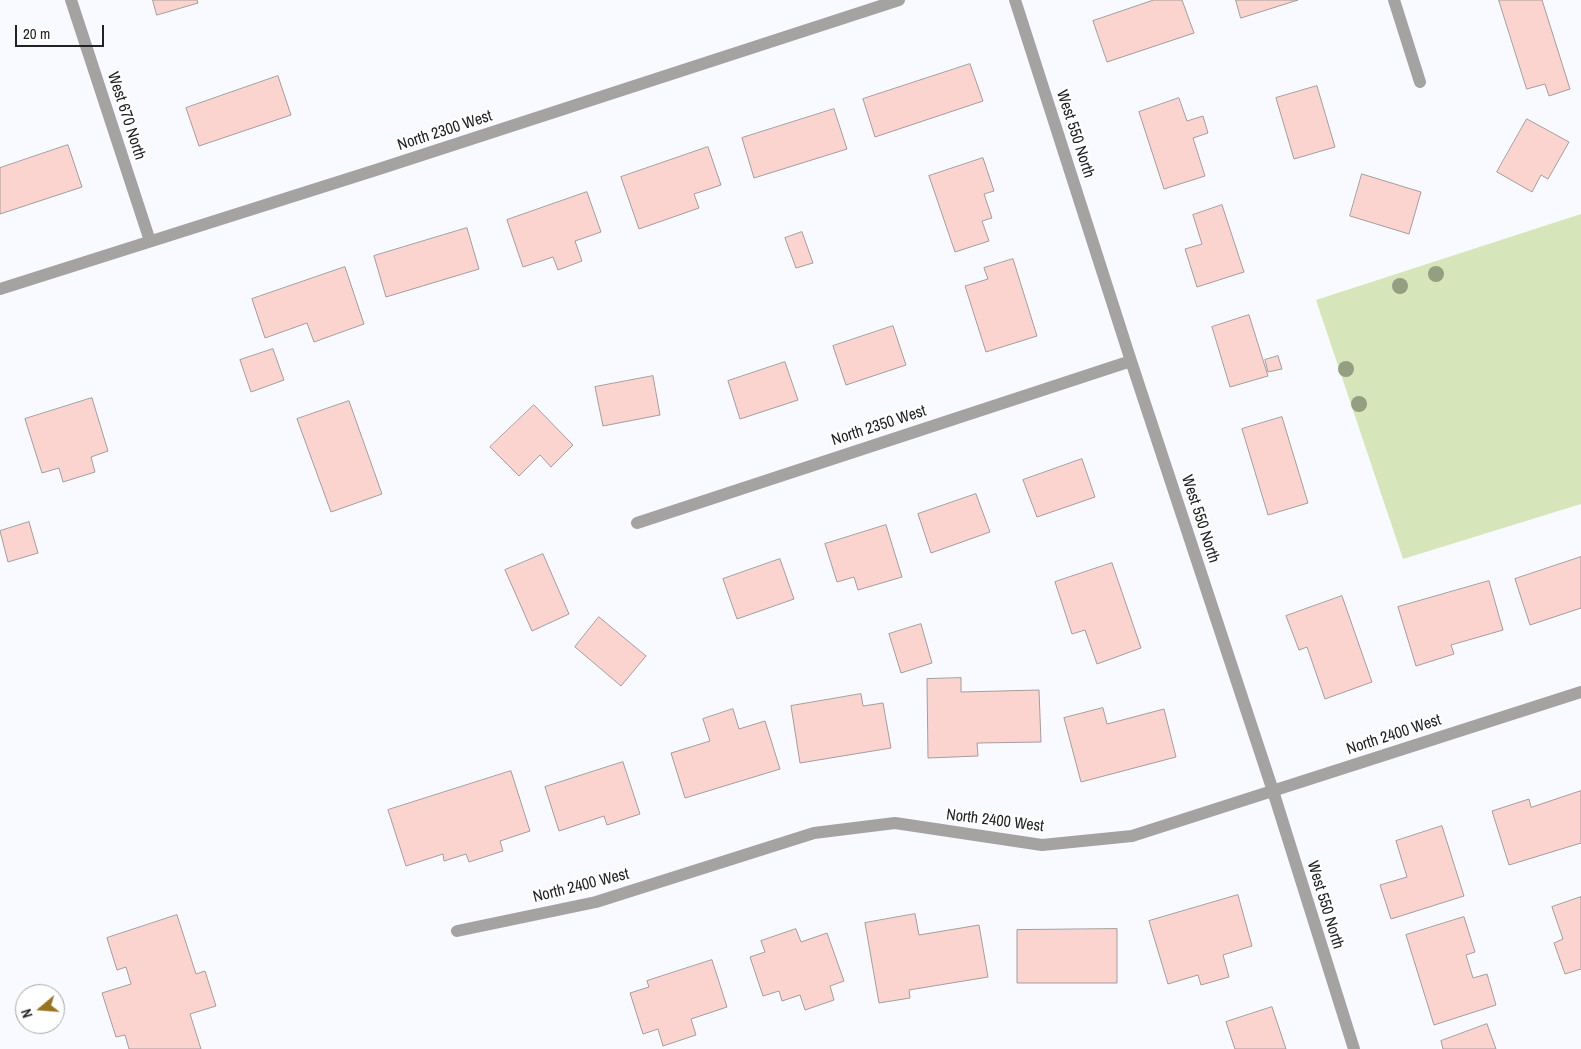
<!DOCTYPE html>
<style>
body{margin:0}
#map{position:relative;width:1581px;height:1049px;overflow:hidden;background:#f9faff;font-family:"Archivo Narrow",sans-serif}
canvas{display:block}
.north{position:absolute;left:15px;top:984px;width:50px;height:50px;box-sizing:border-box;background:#fff;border:1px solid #a6a7a7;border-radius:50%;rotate:252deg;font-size:14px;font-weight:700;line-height:20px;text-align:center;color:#212223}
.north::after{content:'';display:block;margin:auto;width:18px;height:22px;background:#9b7320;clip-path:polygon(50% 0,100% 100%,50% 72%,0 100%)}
.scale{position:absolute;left:15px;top:25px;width:89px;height:22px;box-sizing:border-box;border:2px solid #212223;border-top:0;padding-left:6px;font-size:15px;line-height:18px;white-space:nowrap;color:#212223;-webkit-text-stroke:4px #fff;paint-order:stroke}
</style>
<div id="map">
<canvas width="1581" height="1049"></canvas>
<div class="north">N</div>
<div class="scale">20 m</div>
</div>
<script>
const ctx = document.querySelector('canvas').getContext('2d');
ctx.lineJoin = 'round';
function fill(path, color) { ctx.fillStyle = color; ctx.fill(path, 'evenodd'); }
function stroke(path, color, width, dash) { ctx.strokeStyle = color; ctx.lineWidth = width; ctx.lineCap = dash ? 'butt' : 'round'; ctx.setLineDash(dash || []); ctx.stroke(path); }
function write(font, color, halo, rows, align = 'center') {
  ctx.font = font + ' "Archivo Narrow",sans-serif'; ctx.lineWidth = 4; ctx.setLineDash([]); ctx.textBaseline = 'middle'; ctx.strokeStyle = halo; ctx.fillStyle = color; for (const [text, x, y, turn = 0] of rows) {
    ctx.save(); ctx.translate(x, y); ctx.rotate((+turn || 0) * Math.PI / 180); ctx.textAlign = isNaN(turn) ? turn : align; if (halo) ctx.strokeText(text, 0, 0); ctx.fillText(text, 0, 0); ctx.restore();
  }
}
fill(new Path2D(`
 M 1581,214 L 1581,504 L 1403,559 L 1316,300 Z`), '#d6e6ba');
const building = new Path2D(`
 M 153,0 L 197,0 L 198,3 L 157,15 Z
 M 1154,0 L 1182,0 L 1194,33 L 1107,62 L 1093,21 Z
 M 1236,0 L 1298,0 L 1241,18 Z
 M 1499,0 L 1542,0 L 1570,89 L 1549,96 L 1545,84 L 1527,89 Z
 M 970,64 L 983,101 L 875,137 L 863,99 Z
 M 278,76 L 291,115 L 199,146 L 186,108 Z
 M 1317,86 L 1335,147 L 1294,159 L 1276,98 Z
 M 1179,98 L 1187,121 L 1203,116 L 1208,133 L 1193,138 L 1205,176 L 1164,189 L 1139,112 Z
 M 834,109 L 847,149 L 754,178 L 742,138 Z
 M 1527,119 L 1569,142 L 1548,179 L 1541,175 L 1532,192 L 1497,172 Z
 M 68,145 L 82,187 L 0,214 L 0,168 Z
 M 708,147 L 721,185 L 694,194 L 699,208 L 639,229 L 621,177 Z
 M 983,158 L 994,191 L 984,194 L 992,218 L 982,221 L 989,241 L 955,252 L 929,176 Z
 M 1362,174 L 1421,192 L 1409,234 L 1350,216 Z
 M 587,192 L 601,232 L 575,241 L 582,261 L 558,270 L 553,257 L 523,267 L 507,220 Z
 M 1222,205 L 1244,272 L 1197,287 L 1185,249 L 1202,244 L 1193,215 Z
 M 467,228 L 479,269 L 386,297 L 374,256 Z
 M 802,232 L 813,263 L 796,268 L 785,238 Z
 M 1013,259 L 1037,336 L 986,352 L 965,286 L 988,279 L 984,268 Z
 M 345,267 L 364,324 L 314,342 L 307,323 L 265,338 L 252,299 Z
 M 1249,315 L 1268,376 L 1230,387 L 1212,327 Z
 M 893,326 L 906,365 L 846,385 L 833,346 Z
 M 273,349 L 284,380 L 251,392 L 240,360 Z
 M 1278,356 L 1282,369 L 1268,372 L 1265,360 Z
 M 785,362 L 798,400 L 740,419 L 728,381 Z
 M 653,376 L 660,415 L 603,426 L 595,387 Z
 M 92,398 L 108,451 L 91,457 L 95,472 L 63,482 L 59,468 L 42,473 L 25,419 Z
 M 349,401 L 382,494 L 331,512 L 297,419 Z
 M 534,405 L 573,445 L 551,467 L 540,455 L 519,476 L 490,447 Z
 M 1282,417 L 1308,503 L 1268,515 L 1242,429 Z
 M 1082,459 L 1095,497 L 1037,517 L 1023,480 Z
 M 976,494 L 990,532 L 931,553 L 918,514 Z
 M 29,522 L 38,553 L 8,562 L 0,531 Z
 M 886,525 L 902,577 L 858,590 L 854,577 L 837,582 L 825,544 Z
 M 543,554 L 569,614 L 532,631 L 505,570 Z
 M 1581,557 L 1581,608 L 1530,625 L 1515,579 Z
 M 780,559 L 794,599 L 737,619 L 723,579 Z
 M 1112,563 L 1141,648 L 1097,664 L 1085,630 L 1072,634 L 1055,582 Z
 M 1489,581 L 1503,630 L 1451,645 L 1454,654 L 1416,666 L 1398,607 Z
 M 1342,596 L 1372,682 L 1325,699 L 1307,647 L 1299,650 L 1286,616 Z
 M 599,617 L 646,656 L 621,686 L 575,647 Z
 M 921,624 L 932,663 L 901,673 L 889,634 Z
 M 961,678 L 961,692 L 1039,690 L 1041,742 L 977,743 L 978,756 L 928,758 L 927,679 Z
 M 861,694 L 863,706 L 883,703 L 891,748 L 800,763 L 791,706 Z
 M 1103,708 L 1107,724 L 1164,709 L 1176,757 L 1081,782 L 1064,718 Z
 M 733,709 L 739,729 L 765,721 L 780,769 L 685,798 L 671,753 L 710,741 L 703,719 Z
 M 623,762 L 640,814 L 607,825 L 604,816 L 559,831 L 545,787 Z
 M 511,771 L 530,831 L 500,841 L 503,851 L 469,862 L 466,854 L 444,861 L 443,854 L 406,866 L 388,810 Z
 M 1581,791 L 1581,843 L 1509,865 L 1492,811 L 1529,799 L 1531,807 Z
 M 1442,826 L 1464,896 L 1391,919 L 1380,885 L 1407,877 L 1396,841 Z
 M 1238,895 L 1252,946 L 1223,955 L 1229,977 L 1201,985 L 1198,975 L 1168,984 L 1149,921 Z
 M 1581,897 L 1581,969 L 1565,974 L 1554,943 L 1563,939 L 1552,907 Z
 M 915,914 L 919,935 L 979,925 L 988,977 L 909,990 L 910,998 L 879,1003 L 865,923 Z
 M 177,915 L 196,974 L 205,971 L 216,1006 L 190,1014 L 201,1049 L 129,1049 L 125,1035 L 116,1037 L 102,993 L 131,984 L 126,967 L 117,970 L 107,938 Z
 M 1464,917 L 1475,952 L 1466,955 L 1473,978 L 1487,974 L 1496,1005 L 1434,1025 L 1406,935 Z
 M 796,929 L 801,942 L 827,933 L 844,981 L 830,986 L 834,1000 L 805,1010 L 800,995 L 782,1001 L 779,991 L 763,996 L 750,957 L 765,952 L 761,941 Z
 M 1117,929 L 1117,983 L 1017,983 L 1017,930 Z
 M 712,960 L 727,1007 L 691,1019 L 696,1035 L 663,1046 L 658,1029 L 643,1034 L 630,993 L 649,987 L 647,981 Z
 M 1272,1007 L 1286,1049 L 1235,1049 L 1226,1022 Z
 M 1487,1024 L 1496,1049 L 1443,1049 L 1441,1041 Z`);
fill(building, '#fbd4cf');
stroke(building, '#a39d9c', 1);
stroke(new Path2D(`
 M 71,0 L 150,241
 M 1015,0 L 1131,361 L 1273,791 L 1354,1049
 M 1394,0 L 1420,82
 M 0,289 L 379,169 L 899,0
 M 637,523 L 1131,361
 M 457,931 L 596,902 L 814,833 L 895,823 L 1042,845 L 1132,836 L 1581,692`), '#a5a3a2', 12);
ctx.fillStyle = '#949e80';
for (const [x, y] of [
 [1436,274],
 [1400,286],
 [1346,369],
 [1359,404]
]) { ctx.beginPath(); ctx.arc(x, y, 8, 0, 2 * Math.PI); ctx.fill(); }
write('16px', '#212223', '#fff', [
 ["West 670 North",126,116,72],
 ["North 2300 West",445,131,-18],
 ["West 550 North",1075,134,72],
 ["North 2350 West",879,426,-18],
 ["West 550 North",1200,519,72],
 ["North 2400 West",1394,735,-18],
 ["North 2400 West",995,821,7],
 ["North 2400 West",581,886,-14],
 ["West 550 North",1325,905,73]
]);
</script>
